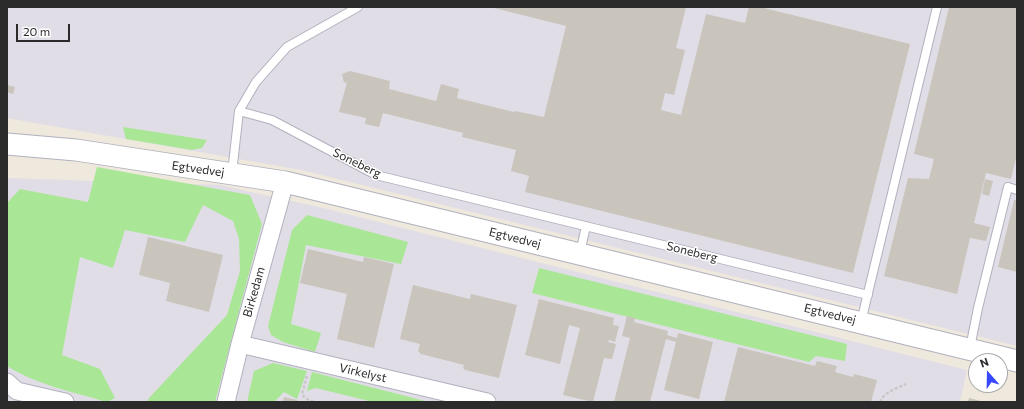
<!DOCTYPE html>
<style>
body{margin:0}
#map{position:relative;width:1024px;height:409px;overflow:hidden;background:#eee8dd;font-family:Commissioner,sans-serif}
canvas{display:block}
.frame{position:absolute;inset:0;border:8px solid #2b2b2b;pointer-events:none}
.north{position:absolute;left:968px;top:353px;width:40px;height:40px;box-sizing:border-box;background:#fff;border:1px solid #aaa;border-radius:50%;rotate:340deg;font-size:11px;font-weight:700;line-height:16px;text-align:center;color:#2b2b2b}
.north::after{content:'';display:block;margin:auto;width:14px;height:18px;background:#3848ff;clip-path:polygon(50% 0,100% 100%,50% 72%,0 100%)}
.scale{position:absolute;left:16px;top:24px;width:54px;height:18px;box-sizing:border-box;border:2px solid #2b2b2b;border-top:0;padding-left:5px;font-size:12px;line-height:14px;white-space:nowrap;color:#2b2b2b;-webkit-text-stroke:3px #fff;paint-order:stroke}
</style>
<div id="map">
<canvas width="1024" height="409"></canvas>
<div class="frame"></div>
<div class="north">N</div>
<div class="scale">20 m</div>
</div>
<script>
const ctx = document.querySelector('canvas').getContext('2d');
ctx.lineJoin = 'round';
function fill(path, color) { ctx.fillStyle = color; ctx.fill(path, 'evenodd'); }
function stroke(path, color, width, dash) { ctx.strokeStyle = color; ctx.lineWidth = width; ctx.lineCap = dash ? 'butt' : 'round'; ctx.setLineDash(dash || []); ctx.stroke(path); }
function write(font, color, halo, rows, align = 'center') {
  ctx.font = font + ' Commissioner,sans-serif'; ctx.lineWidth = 3; ctx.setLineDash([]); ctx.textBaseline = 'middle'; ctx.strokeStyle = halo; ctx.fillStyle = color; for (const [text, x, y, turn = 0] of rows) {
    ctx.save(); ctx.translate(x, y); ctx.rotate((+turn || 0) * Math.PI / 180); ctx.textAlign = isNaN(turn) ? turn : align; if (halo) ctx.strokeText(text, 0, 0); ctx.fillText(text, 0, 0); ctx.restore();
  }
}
fill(new Path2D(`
 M 7,7 L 1017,7 L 1017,346 L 301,170 L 7,118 Z
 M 7,178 L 219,185 L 327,209 L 967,370 L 960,402 L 7,402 Z`), '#e1dde6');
fill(new Path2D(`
 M 123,127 L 207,140 L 202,148 L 192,150 L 126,139 Z
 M 97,167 L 250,195 L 262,224 L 215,402 L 147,402 L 149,398 L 227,315 L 240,271 L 239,239 L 233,221 L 203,205 L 185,242 L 125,230 L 113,268 L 80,257 L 62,355 L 100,369 L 115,398 L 107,402 C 73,392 37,385 7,366 L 7,203 L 20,189 L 88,202 Z
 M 307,215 L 408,242 L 401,264 L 306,245 L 291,324 L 321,333 L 315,352 L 283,342 L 271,335 L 268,326 L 292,230 Z
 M 539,268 L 847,344 L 845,361 L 816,356 L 809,362 L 532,293 Z
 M 273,363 L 307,371 L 297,399 L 284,392 L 274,402 L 247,402 L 254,371 Z
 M 312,372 L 429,402 L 373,402 L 316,388 L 307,391 Z`), '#a9e796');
fill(new Path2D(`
 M 490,7 L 686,7 L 676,48 L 685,50 L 674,95 L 665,93 L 661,110 L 681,115 L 706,14 L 745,23 L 749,7 L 760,7 L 910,44 L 853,273 L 525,192 L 529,176 L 511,171 L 516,150 L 462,137 L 463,133 L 383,113 L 379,127 L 365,124 L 366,118 L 339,112 L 347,82 L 344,83 L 342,74 L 350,71 L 390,81 L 389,89 L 436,101 L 441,84 L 459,89 L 457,98 L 514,112 L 515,111 L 544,117 L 566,26 Z
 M 949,7 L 1017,8 L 1017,154 L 1011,179 L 986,173 L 974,223 L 990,227 L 986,241 L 970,238 L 957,294 L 884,276 L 908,178 L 929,179 L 934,159 L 914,154 Z
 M 7,85 L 15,87 L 13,94 L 7,92 Z
 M 985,179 L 993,181 L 989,196 L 982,194 Z
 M 1014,200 L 1017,200 L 1017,272 L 998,267 Z
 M 148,237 L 223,255 L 209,312 L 166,301 L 170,283 L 139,275 Z
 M 308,249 L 363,262 L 364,257 L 394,264 L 374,348 L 337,339 L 347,294 L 300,283 Z
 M 413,285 L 470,299 L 471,294 L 517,305 L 499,378 L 465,370 L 463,368 L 464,365 L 421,354 L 418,351 L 420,344 L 400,339 Z
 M 539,299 L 614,318 L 613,325 L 619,326 L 615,342 L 609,340 L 608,342 L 616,344 L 612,359 L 604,358 L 593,402 L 563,395 L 580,328 L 569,325 L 560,364 L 525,355 Z
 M 627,316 L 635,318 L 634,322 L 668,331 L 667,335 L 677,338 L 678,333 L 713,342 L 699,399 L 664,390 L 676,342 L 666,339 L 650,402 L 614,402 L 630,338 L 622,336 Z
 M 738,347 L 815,366 L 817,361 L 837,366 L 835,372 L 853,377 L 854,374 L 877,380 L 871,402 L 724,402 Z
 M 284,397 L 297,400 L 297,402 L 283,402 Z
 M 969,398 L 981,401 L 981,402 L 968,402 Z`), '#c9c5bc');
const service = new Path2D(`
 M 239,111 L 272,120 L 376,175 L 868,295
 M 232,173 L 239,111 L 256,82 L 287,47 L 358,7
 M 580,253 L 586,226
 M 861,322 L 937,7
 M 970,348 L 978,308 L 1008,187 L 1017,190`);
const minor = new Path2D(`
 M 240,344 L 487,402
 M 7,382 L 17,391 L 65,402
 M 226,402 L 240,344 L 285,182`);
const tertiary = new Path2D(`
 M 7,144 L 76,150 L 285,182 L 1017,361`);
stroke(service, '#b1b1bf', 10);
stroke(minor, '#b1b1bf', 19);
stroke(tertiary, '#b1b1bf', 23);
stroke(new Path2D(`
 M 307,376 L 302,394 L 305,398 L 314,402
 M 880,402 C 884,392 897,388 906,384`), '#c8c8c8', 2.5, [3, 2]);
stroke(service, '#fff', 8);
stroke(minor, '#fff', 17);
stroke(tertiary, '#fff', 21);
write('12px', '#2b2b2b', '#fff', [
 ["Soneberg",357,163,26],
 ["Egtvedvej",198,169,8],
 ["Egtvedvej",515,238,14],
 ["Soneberg",692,252,14],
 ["Birkedam",254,292,-74],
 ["Egtvedvej",830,314,14],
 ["Virkelyst",363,373,13]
]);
</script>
